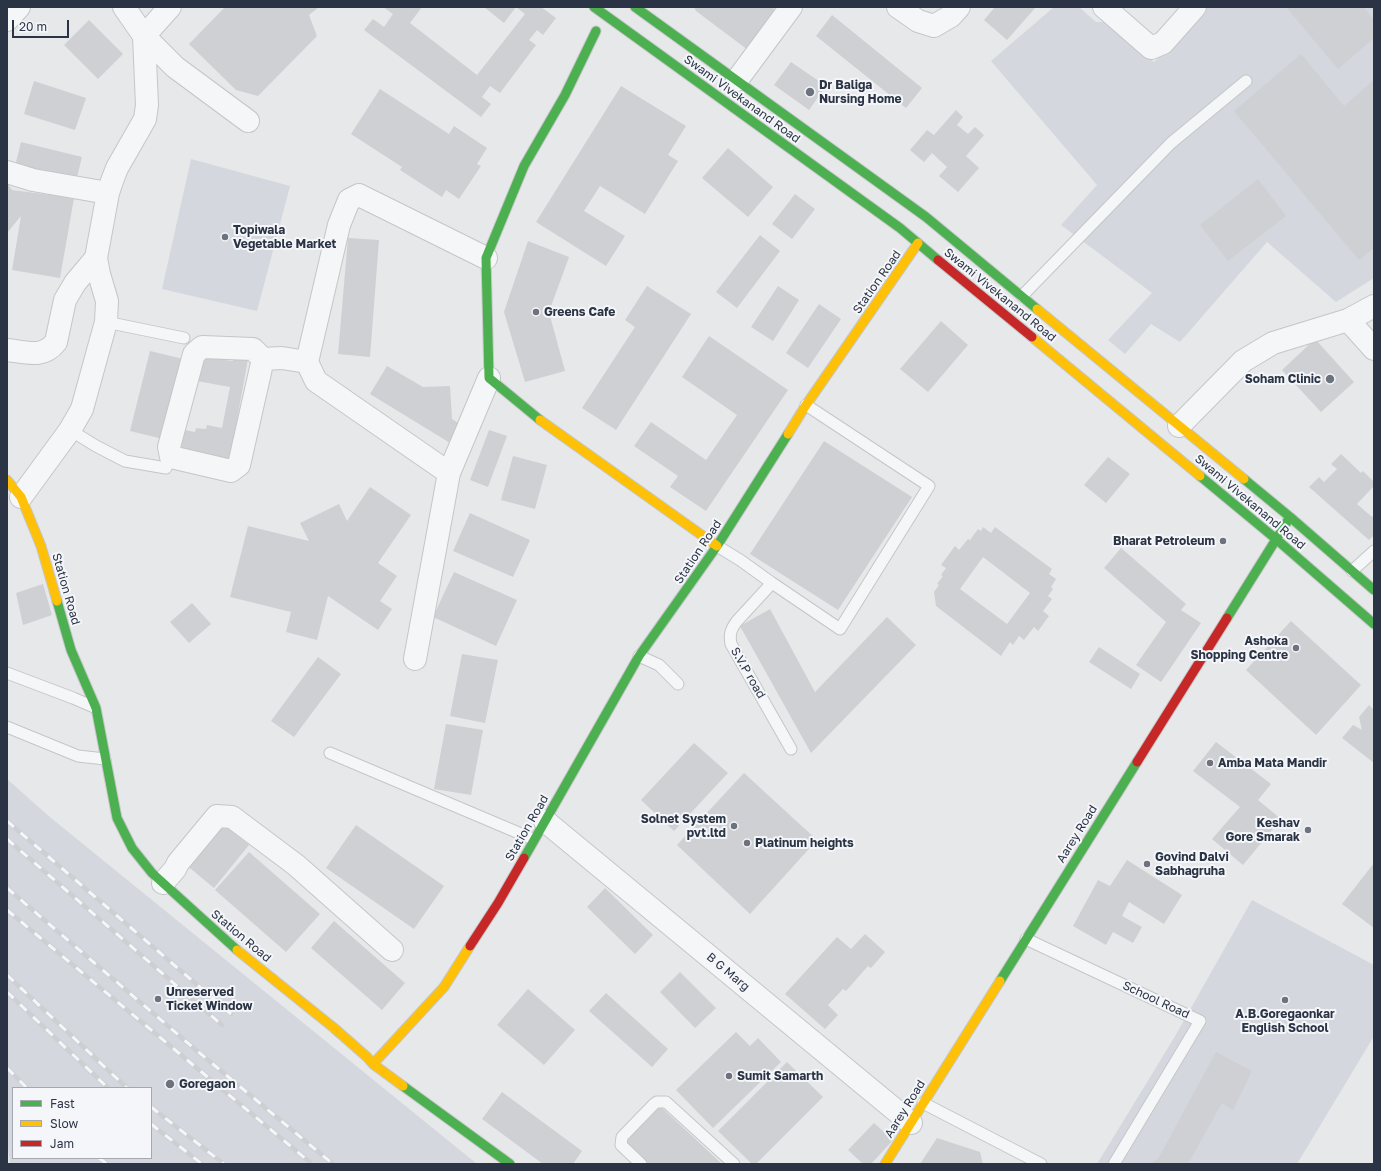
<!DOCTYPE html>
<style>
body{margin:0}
#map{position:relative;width:1381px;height:1171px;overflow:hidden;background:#e6e8ea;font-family:"Golos Text",sans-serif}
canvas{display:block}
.frame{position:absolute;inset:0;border:8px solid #2b3445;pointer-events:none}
.legend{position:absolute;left:12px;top:1087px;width:140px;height:72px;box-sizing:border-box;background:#f4f6f9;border:1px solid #a4a8b1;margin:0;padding:5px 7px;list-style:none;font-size:12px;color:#2b3445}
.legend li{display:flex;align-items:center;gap:8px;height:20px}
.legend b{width:20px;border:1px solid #a4a8b1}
.scale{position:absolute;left:12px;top:20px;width:57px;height:18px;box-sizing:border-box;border:2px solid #2b3445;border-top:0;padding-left:5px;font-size:12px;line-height:14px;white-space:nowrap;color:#2b3445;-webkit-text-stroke:3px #f4f6f9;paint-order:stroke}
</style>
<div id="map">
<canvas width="1381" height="1171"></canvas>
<div class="frame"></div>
<ul class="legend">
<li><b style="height:5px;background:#4caf50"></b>Fast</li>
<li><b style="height:5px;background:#ffc107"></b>Slow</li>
<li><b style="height:5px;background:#c62828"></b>Jam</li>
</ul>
<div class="scale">20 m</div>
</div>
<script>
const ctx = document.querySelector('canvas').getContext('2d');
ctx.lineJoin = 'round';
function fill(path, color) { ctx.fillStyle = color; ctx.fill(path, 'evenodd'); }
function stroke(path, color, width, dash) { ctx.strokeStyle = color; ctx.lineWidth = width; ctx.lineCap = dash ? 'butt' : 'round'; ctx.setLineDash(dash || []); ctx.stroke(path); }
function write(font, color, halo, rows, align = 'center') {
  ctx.font = font + ' "Golos Text",sans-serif'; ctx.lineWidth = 4; ctx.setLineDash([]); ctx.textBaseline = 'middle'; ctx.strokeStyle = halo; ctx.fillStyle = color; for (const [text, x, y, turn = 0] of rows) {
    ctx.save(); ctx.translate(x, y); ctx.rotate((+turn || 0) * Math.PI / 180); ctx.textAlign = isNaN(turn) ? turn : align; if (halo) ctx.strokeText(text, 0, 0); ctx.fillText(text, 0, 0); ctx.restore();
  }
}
fill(new Path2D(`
 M 1054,7 L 1079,7 L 1096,22 L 1108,22 L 1154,62 L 1208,7 L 1374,7 L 1374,278 L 1336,302 L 1267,242 L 1180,342 L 1151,324 L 1125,354 L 1108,340 L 1152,293 L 1061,225 L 1097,185 L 991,61 Z
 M 191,159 L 290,186 L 257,311 L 162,289 Z
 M 7,779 L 51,818 L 477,1164 L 10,1164 L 7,1141 ZM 13,1088 L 151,1088 L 151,1158 L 13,1158 Z
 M 1252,900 L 1374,965 L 1374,1036 L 1297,1164 L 1097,1164 L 1174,1038 Z`), '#d4d7dd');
fill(new Path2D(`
 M 225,7 L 319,7 L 309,15 L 317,36 L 258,96 L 236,90 L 189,44 Z
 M 383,7 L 422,7 L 410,23 L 477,75 L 525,14 L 516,7 L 504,23 L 484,7 L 541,7 L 556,18 L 543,35 L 537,30 L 529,40 L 536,45 L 500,93 L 490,86 L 482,97 L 491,104 L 481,117 L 364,30 L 373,19 L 384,27 L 393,14 Z
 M 694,7 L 772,7 L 778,12 L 748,50 L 696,11 Z
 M 995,7 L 1036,7 L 1007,40 L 984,20 Z
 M 1286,7 L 1363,7 L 1374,20 L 1374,38 L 1338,69 Z
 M 832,15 L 922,88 L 906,108 L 816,36 Z
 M 89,20 L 123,54 L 98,79 L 64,45 Z
 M 1301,54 L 1344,106 L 1374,80 L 1374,248 L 1359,260 L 1234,111 Z
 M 791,62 L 826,86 L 809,110 L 774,85 Z
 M 34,81 L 86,98 L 75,130 L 24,114 Z
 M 621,86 L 686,126 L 668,155 L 678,161 L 645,214 L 600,186 L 584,211 L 625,236 L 606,266 L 536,222 Z
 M 380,89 L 449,134 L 454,126 L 487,148 L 477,164 L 481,166 L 459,199 L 446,190 L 442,197 L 400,170 L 402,167 L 351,134 Z
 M 956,110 L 963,117 L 957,125 L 968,134 L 975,127 L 984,135 L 966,156 L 979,168 L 958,192 L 939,176 L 947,167 L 932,153 L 924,162 L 910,150 L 927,130 L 934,135 Z
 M 21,142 L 82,157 L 76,181 L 15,166 Z
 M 728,148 L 773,187 L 748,217 L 702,178 Z
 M 1258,179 L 1286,216 L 1228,261 L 1200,225 Z
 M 7,183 L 12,190 L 74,198 L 60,278 L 12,270 L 21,216 L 7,233 Z
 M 795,194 L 815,209 L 792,239 L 772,224 Z
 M 760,235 L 780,251 L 737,308 L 716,292 Z
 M 348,238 L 379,240 L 370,357 L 338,354 Z
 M 528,241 L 569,257 L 549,312 L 565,371 L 525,382 L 504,312 Z
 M 647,286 L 691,314 L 616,430 L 582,408 L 635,327 L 625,320 Z
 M 778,286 L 799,300 L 773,341 L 751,327 Z
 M 819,304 L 841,319 L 808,368 L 786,353 Z
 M 941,321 L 968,345 L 928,392 L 900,369 Z
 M 709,336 L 788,390 L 706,511 L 670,487 L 678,476 L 634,446 L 651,422 L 706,460 L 737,415 L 682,377 Z
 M 1315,339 L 1354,382 L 1321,412 L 1282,370 Z
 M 150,351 L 183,359 L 163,439 L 130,431 Z
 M 218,354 L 226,355 L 225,360 L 233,361 L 233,357 L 248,359 L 229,464 L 180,455 L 185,430 L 195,432 L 196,428 L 206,429 L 207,425 L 222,428 L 230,387 L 197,381 L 201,356 L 217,359 Z
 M 387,366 L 423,387 L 450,386 L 452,419 L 466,428 L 455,446 L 370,394 Z
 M 489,430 L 507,436 L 488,487 L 470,480 Z
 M 824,441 L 912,497 L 838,610 L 750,554 Z
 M 1341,454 L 1361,473 L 1363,471 L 1374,482 L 1374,486 L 1357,504 L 1372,517 L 1374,515 L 1374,535 L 1369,540 L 1309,487 L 1319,477 L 1324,482 L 1337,469 L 1331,464 Z
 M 513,456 L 547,465 L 535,509 L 501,500 Z
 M 1108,457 L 1130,474 L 1106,503 L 1084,485 Z
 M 370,487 L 411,515 L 378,563 L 397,576 L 380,601 L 392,609 L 378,630 L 328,596 L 317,640 L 286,632 L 291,612 L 230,597 L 248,526 L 309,541 L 300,523 L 339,504 L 347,521 Z
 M 470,513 L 530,540 L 513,577 L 453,551 Z
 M 983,527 L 991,533 L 995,527 L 1052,569 L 1049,574 L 1056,579 L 1051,587 L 1053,589 L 1048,596 L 1052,599 L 1043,611 L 1049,616 L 1038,631 L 1034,627 L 1024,640 L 1019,636 L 1013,645 L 1010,642 L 1001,656 L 936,606 L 934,592 L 939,585 L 937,584 L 943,576 L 941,575 L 946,568 L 941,565 L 955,546 L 959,550 L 968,539 L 970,540 L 978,529 L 981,531 ZM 983,557 L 1030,593 L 1007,624 L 960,589 Z
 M 1121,548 L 1186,604 L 1181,610 L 1201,623 L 1161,682 L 1136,665 L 1166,622 L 1104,568 Z
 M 454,572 L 517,600 L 496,646 L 433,617 Z
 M 43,584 L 52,615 L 23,625 L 16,593 Z
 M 192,603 L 211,624 L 189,643 L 170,622 Z
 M 770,609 L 815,692 L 887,617 L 916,645 L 811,753 L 740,626 Z
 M 1291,621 L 1361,685 L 1316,735 L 1246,670 Z
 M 1099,647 L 1140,674 L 1131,689 L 1089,662 Z
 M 462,654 L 498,660 L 485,723 L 450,716 Z
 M 318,657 L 341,674 L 294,737 L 271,721 Z
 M 1369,705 L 1374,710 L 1374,763 L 1342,738 L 1353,725 L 1362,730 L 1359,717 Z
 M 446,724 L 483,730 L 471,795 L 434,789 Z
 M 1216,742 L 1271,784 L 1258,800 L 1281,819 L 1243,865 L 1212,839 L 1240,807 L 1193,771 Z
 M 694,743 L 728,773 L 674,831 L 641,800 Z
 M 744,773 L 817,840 L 750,914 L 677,845 Z
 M 220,821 L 249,845 L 214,888 L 185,864 Z
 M 356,825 L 444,886 L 414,929 L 326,868 Z
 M 249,852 L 320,914 L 286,952 L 215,890 Z
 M 1127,860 L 1182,895 L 1164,924 L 1129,902 L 1122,916 L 1142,927 L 1133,943 L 1113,932 L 1106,945 L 1073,926 L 1098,880 L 1110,886 Z
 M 1374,863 L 1374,928 L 1342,904 Z
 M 605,888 L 653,935 L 635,954 L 587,907 Z
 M 334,921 L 405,983 L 382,1010 L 311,948 Z
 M 865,934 L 885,952 L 871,968 L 868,966 L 846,991 L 843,989 L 828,1005 L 838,1015 L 825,1029 L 785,994 L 837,937 L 851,949 Z
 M 680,972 L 716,1008 L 695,1028 L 660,992 Z
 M 528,989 L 575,1030 L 544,1065 L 497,1025 Z
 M 606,993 L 668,1049 L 652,1067 L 589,1011 Z
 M 736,1032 L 750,1046 L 758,1038 L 781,1062 L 713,1128 L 676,1090 Z
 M 1216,1052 L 1252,1071 L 1233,1110 L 1222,1103 L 1188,1164 L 1150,1164 L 1158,1159 Z
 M 787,1062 L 823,1097 L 756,1164 L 752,1164 L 718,1131 Z
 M 502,1092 L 582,1151 L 573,1164 L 543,1164 L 482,1119 Z
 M 659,1105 L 722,1164 L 649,1164 L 624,1141 Z
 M 874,1123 L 893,1140 L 871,1164 L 863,1164 L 848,1150 Z
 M 937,1138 L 980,1152 L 983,1164 L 920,1164 Z`), '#ced0d3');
const lane = new Path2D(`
 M 1022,296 L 1171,143 L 1246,81
 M 106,322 L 184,338
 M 70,430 L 96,446 L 125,461 L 166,468
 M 717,546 L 740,560 L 772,583 L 840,629 L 929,486 L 806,405
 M 1352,571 L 1374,551
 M 772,583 L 737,621 C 731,629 729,634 731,644 L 791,749
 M 639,656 L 659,665 L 678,684
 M 7,673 L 73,698 L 94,707
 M 7,727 L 78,756 L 105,759
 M 330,753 L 533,839
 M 1026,939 L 1200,1021 L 1114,1164
 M 923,1103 L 1041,1164
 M 641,1164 L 621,1145 L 622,1137 L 654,1104 L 657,1102 L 666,1102 L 734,1164`);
const street = new Path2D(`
 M 124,7 L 144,36 L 175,67 L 248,121
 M 898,7 L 918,21 L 934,26 L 951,16 L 959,7
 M 1104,7 L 1151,48 L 1163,43 L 1195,7
 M 7,20 L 19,7
 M 737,80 L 791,7
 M 7,172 L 33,180 L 108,193
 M 1348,320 L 1374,306
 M 7,350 C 26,352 43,359 56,342 L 65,300 L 75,283 L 96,258
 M 263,359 L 253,349 L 202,347 L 194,354 L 169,447 L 171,457 L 231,471 L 239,465 L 263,359 L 282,358 L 307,362
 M 1179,426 L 1243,361 L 1273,343 L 1348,320 L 1374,349
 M 449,473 L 316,381 L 307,362 L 339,225 L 349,200 L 359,195 L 486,258
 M 21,497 L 70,430 L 82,409 L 106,322 L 107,301 L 99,274 L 96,258 L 108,193 L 112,181 L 117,168 L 145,119 L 147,105 L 144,36 L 170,7
 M 415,659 L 449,473 L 489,378
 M 545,821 L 911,1123
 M 163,883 L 175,869 L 178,863 L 217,816 L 232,817 L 296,865 L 392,950`);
const fast = new Path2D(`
 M 594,7 L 900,228 L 938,260
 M 635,7 L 926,217 L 1037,309
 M 540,420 L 489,378 L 486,258 L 524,166 L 565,95 L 596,31
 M 1200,476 L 1276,539 L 1374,624
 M 1244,479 L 1290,517 L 1374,590
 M 57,601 L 71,650 L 96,708 L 117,818 L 132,848 L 152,873 L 237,950
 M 1227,618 L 1290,517
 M 524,858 L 639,656 L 717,546 L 788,434
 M 1000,981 L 1137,762
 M 403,1086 L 510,1164`);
const slow = new Path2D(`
 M 1037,309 L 1244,479
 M 1032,337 L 1200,476
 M 540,420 L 717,546
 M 788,434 L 806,405 L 918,243
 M 7,480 L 21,497 L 41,546 L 57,601
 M 237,950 L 334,1028 L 367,1057 L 373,1064 L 403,1086
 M 373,1064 L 444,987 L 470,946
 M 885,1164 L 1000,981`);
const jam = new Path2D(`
 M 938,260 L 1032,337
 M 1137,762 L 1227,618
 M 470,946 L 498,903 L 524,858`);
stroke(lane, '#c4c6c8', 13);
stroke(street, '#c4c6c8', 24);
stroke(fast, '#c4c6c8', 11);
stroke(slow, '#c4c6c8', 11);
stroke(jam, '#c4c6c8', 11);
stroke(lane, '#f5f6f7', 11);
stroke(street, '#f5f6f7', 22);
stroke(fast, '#4caf50', 9);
stroke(slow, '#ffc107', 9);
stroke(jam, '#c62828', 9);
const rail = new Path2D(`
 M 7,821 L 231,1014
 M 7,839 L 222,1025
 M 7,888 L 196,1050 L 333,1164
 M 7,910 L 312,1164
 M 7,975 L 127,1088
 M 7,992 L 108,1088
 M 7,1068 L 27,1088
 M 151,1107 L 224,1164
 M 151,1124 L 202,1164
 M 99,1158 L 107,1164`);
stroke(rail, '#cecfd2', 4.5);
stroke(rail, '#f4f6f9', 3, [9]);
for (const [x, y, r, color] of [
 [810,92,5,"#6c737f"],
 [225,237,4,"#6c737f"],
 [536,312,4,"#6c737f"],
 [1330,379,5,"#6c737f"],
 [1223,541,4,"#6c737f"],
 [1296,648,4,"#6c737f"],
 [1210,763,4,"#6c737f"],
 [734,826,4,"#6c737f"],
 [1308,830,4,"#6c737f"],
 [747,843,4,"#6c737f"],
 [1147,864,4,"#6c737f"],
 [158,999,4,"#6c737f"],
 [1285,1000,4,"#6c737f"],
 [729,1076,4,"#6c737f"],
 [170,1084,5,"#6c737f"]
]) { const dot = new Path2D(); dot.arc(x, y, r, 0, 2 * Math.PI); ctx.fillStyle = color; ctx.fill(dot); stroke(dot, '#f4f6f9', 1.5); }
write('bold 12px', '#2b3445', '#f4f6f9', [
 ["Dr Baliga",819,85],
 ["Nursing Home",819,99],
 ["Topiwala",233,230],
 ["Vegetable Market",233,244],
 ["Greens Cafe",544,312],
 ["Soham Clinic",1321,379,"right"],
 ["Bharat Petroleum",1215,541,"right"],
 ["Ashoka",1288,641,"right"],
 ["Shopping Centre",1288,655,"right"],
 ["Amba Mata Mandir",1218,763],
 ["Solnet System",726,819,"right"],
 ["pvt.ltd",726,833,"right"],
 ["Keshav",1300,823,"right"],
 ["Gore Smarak",1300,837,"right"],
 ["Platinum heights",755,843],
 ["Govind Dalvi",1155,857],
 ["Sabhagruha",1155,871],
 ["Unreserved",166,992],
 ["Ticket Window",166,1006],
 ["A.B.Goregaonkar",1285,1014,"center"],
 ["English School",1285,1028,"center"],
 ["Sumit Samarth",737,1076],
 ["Goregaon",179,1084]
], 'left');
write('12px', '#2b3445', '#f4f6f9', [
 ["Swami Vivekanand Road",742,99,36],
 ["Station Road",877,282,-55],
 ["Swami Vivekanand Road",1000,295,39],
 ["Swami Vivekanand Road",1250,502,40],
 ["Station Road",698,552,-56],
 ["Station Road",66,589,74],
 ["S.V.P road",748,673,60],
 ["Station Road",527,828,-60],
 ["Aarey Road",1077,834,-58],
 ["Station Road",241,936,40],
 ["B G Marg",728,972,40],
 ["School Road",1156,1000,25],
 ["Aarey Road",905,1109,-58]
]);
</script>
